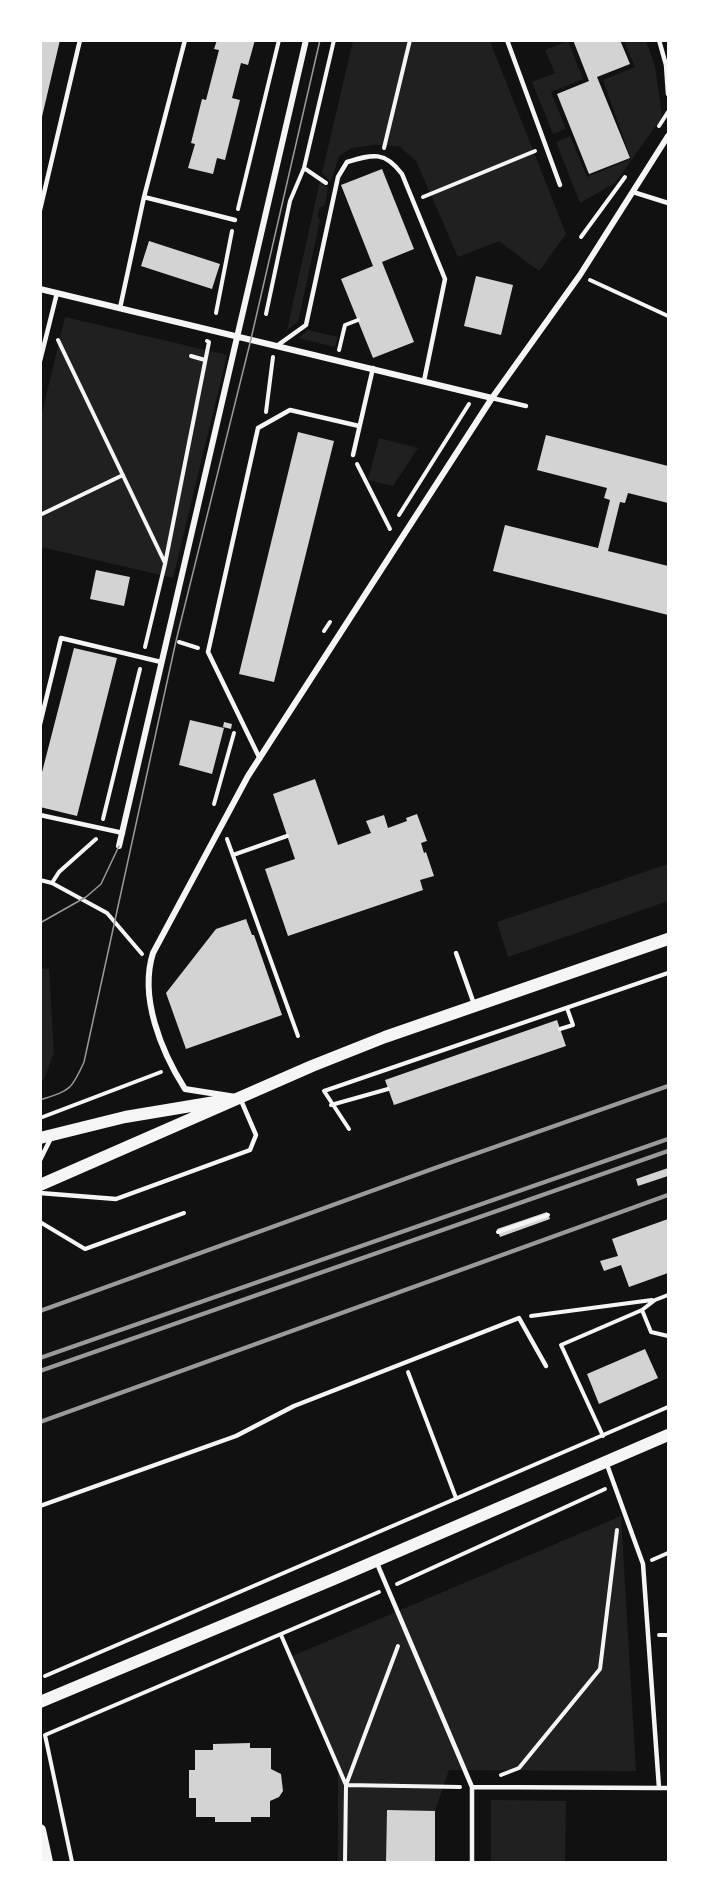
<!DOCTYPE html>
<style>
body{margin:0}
#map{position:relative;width:709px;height:1903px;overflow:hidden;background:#111;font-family:"PT Sans",sans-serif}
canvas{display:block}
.frame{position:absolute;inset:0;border:42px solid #fff;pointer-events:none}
</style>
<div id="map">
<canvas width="709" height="1903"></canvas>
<div class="frame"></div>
</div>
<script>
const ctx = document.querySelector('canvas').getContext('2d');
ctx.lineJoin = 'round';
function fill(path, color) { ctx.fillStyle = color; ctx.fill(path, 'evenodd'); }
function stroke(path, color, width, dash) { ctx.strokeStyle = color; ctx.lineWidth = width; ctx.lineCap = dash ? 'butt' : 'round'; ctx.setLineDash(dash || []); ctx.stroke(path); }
fill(new Path2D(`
 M 353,41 L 490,41 L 566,234 L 539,271 L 499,241 L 458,257 L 416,161 L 399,146 L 375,145 L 352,148 L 339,156 L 331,182 L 322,173 Z
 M 568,41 L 583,79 L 551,92 L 566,129 L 553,134 L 532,82 L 555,73 L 545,50 Z
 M 624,41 L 646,41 L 655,66 L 662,117 L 615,183 L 580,203 L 556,142 L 570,136 L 587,177 L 631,159 L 603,80 L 635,67 Z
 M 320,181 L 328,188 L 325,205 L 320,207 L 317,216 L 320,220 L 298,322 L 287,330 Z
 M 65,317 L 227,355 L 173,578 L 41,547 L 41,417 Z
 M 308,330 L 338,337 L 335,347 L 298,338 Z
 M 379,438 L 418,448 L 393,486 L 368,480 Z
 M 668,864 L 668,901 L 508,957 L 497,922 Z
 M 41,968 L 49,969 L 54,1053 L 44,1079 L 41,1081 Z
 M 621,1516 L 636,1771 L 449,1770 L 435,1811 L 387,1811 L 386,1862 L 338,1862 L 338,1770 L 288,1658 Z
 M 491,1800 L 566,1801 L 565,1862 L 491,1861 Z`), '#202020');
fill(new Path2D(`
 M 40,40 L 60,40 L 41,121 L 40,120 Z
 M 217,40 L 255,40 L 248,65 L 241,63 L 232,98 L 240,100 L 225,160 L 217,158 L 213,174 L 188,168 L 195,144 L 191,143 L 202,99 L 206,100 L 219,50 L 214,49 Z
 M 573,40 L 620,40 L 630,64 L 597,77 L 630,158 L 589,174 L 557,94 L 589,81 Z
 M 382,169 L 414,249 L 382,262 L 414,342 L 373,358 L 341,279 L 373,266 L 341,185 Z
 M 149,241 L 220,264 L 212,289 L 141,266 Z
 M 476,276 L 513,285 L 501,335 L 464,326 Z
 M 298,432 L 334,441 L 274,682 L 239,674 Z
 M 546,435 L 668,466 L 668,503 L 628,493 L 625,503 L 620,502 L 608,551 L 668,566 L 668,615 L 493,571 L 505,525 L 598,548 L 610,500 L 604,498 L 607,488 L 537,470 Z
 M 96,570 L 130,577 L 124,606 L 90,599 Z
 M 74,648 L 117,658 L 77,816 L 40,807 L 40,780 Z
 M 190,720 L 224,728 L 212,774 L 179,765 Z
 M 224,722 L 232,724 L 231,729 L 223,727 Z
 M 315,779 L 338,845 L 371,833 L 366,821 L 384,815 L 388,828 L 407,821 L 406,818 L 417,814 L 427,841 L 421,843 L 424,853 L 426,852 L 434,876 L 420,880 L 423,890 L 288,936 L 265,869 L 295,859 L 273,794 Z
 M 246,919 L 252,935 L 254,935 L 282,1015 L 186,1049 L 166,993 L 216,929 Z
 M 557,1020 L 566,1046 L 394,1105 L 385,1080 Z
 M 668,1168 L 668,1176 L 638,1186 L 636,1179 Z
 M 547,1212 L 550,1219 L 500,1237 L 497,1229 Z
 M 668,1219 L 668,1273 L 629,1287 L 621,1265 L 604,1271 L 600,1261 L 618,1256 L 612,1239 Z
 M 645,1349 L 658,1378 L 599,1404 L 587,1374 Z
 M 250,1743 L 250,1748 L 271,1748 L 271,1769 L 281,1774 L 283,1791 L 279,1797 L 270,1801 L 270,1817 L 251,1817 L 251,1822 L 215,1822 L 215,1817 L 196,1817 L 196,1798 L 189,1798 L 189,1770 L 195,1770 L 195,1750 L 213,1750 L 213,1744 Z
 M 387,1810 L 435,1811 L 435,1862 L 386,1862 Z`), '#d3d3d3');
stroke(new Path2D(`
 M 659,126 L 668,112
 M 384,148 L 410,40
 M 304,168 L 326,183
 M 423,197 L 535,151
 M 238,209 L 279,40
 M 581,237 L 625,177
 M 590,280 L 668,316
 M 216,313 L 232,231
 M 266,314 L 290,201 L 304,168 L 334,40
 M 58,340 L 165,563
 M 339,350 L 345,325 L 358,320
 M 191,356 L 205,360
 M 266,412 L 273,357
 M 357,464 L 390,529
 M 40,515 L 123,475
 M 399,515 L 469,404
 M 324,631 L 330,622
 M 179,642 L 198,648
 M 145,647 L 165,564 L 209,342 L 207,341
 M 214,804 L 234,733
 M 103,819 L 140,669
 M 227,839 L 298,1036
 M 233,855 L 287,836
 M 40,880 L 52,883 L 107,913 L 142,954
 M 52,883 L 59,872 L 96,839
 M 560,1029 L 573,1025 L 567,1008
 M 331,1105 L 388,1089
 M 40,1118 L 161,1072
 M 349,1129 L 324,1091 L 668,973
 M 40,1222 L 85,1249 L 184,1213
 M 498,1232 L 548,1215
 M 642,1310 L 651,1332 L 668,1336
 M 531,1316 L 652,1300
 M 408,1372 L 456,1498
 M 603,1436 L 561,1345 L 642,1310 L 655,1300 L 668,1295
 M 652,1560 L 668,1553
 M 397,1584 L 605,1489
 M 281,1635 L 346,1785
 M 659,1635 L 668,1635
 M 45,1676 L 668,1407
 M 501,1775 L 519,1768 L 600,1669 L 617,1530
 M 346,1785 L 398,1646
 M 72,1862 L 45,1735 L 379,1592
 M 345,1862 L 346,1785 L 460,1787`), '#f5f5f5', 4);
stroke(new Path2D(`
 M 185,40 L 144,197 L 235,220
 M 507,40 L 560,185
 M 659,40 L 666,65 L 668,94
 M 633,192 L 668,203
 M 40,210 L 80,40
 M 120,308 L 144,197
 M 278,345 L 306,325 L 338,177 L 347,162 C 373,154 385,151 402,174 L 445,279 L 424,381
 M 40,361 L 57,293
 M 492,398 L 526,406
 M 353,455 L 373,368
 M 40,724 L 61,638 L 161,662
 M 260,759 L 208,652 L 258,428 L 290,410 L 359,426
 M 40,815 L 123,833
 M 456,953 L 474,1004
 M 40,1160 L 52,1136
 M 40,1193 L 116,1199 L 250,1150 L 256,1135 L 240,1098
 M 606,1462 L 643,1564 L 659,1788 L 668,1788
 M 40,1506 L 236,1436 L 294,1406 L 519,1318 L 546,1366
 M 376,1561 L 472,1787 L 472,1862
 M 472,1787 L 659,1788`), '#f5f5f5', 4.5);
stroke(new Path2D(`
 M 40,289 L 492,398
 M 119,846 L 306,40
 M 236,1097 L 185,1089 C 161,1051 139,997 153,953 L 248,776 L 492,398 L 580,275 L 668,136`), '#f5f5f5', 6);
stroke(new Path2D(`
 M 40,1138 L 125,1117 L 221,1101
 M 40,1185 L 312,1066 L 385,1037 L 668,939
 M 40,1702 L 334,1579 L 668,1435
 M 40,1830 L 47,1862`), '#f5f5f5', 12);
stroke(new Path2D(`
 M 40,923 L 86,897 L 101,884 L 119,846
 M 40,1100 C 70,1090 71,1091 84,1062 L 176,641 L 251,339 L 320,40`), '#9a9a9a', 1.5);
stroke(new Path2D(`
 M 40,1311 L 435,1168 L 668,1086
 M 40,1358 L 668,1139
 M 40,1371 L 668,1151
 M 40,1422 L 668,1195`), '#9a9a9a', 4.5);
</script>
